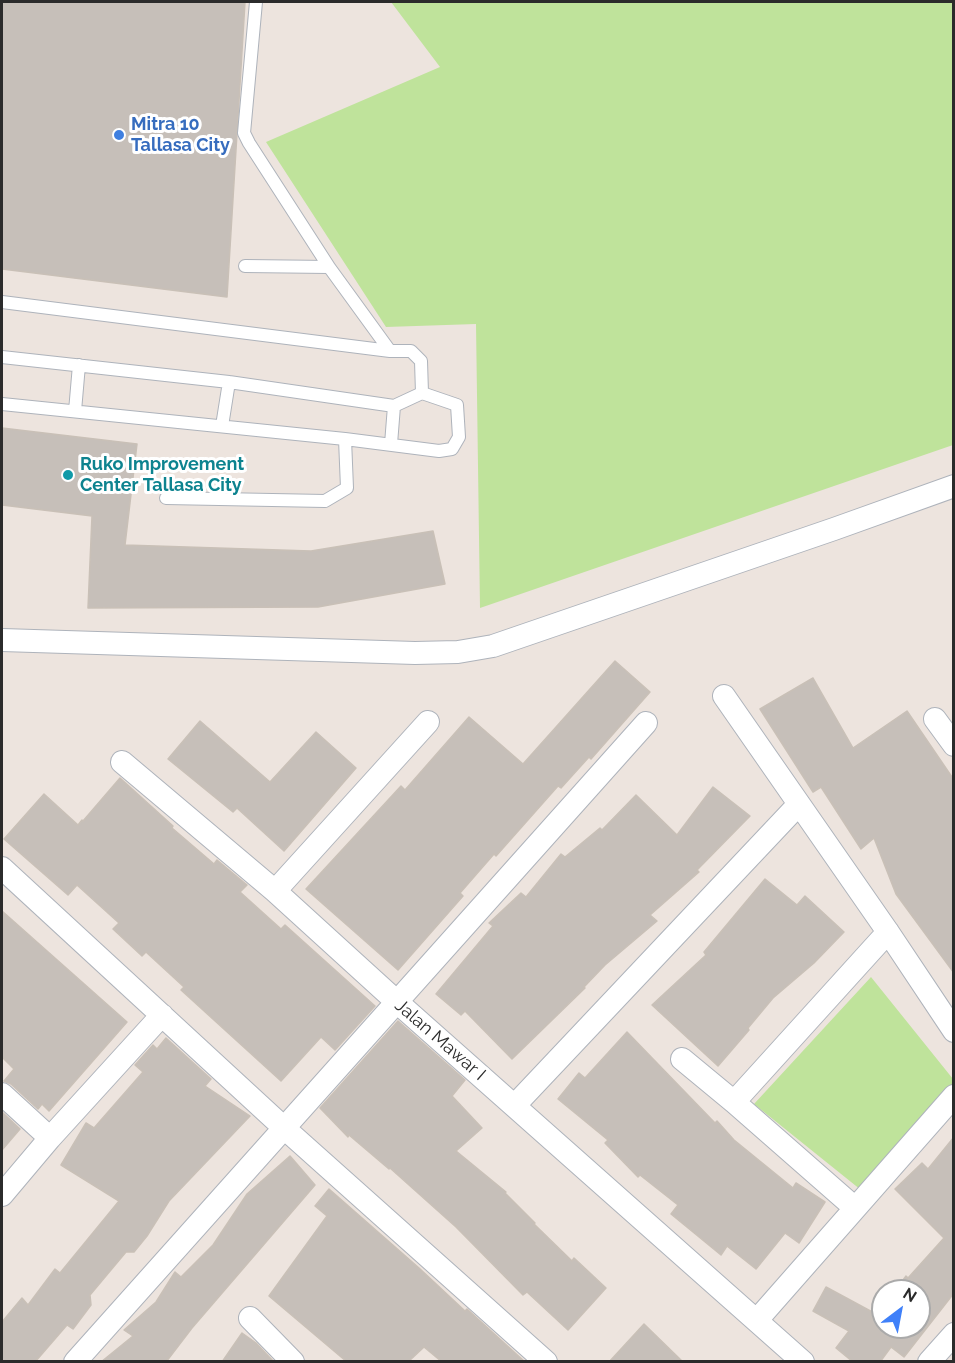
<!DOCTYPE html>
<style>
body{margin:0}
#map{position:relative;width:955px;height:1363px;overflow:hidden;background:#ede4de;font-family:Raleway,sans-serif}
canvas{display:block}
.frame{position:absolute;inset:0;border:3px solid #2b2b2b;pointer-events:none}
.north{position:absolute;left:871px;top:1279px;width:60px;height:60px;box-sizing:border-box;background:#fff;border:2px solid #aaa;border-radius:50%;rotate:32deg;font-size:16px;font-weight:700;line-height:24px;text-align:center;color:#2b2b2b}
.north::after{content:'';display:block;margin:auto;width:21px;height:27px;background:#3f80f9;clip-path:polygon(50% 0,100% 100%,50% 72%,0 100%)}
</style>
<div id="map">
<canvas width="955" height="1363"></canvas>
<div class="frame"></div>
<div class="north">N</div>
</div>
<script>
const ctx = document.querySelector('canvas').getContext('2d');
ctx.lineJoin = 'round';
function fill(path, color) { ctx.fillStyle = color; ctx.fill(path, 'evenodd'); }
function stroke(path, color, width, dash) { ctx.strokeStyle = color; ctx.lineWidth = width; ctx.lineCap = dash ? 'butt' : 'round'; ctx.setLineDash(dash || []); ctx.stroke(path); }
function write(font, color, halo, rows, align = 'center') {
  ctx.font = font + ' Raleway,sans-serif'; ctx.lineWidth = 6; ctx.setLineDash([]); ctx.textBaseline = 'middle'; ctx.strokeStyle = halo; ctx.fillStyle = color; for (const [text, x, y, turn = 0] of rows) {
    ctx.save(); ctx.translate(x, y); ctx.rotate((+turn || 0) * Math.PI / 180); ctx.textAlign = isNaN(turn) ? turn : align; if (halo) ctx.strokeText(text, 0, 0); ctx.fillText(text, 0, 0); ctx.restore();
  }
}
fill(new Path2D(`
 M 391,2 L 953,2 L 953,445 L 480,608 L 476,324 L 386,327 L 266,142 L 440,67 Z
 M 871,977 L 953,1079 L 953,1084 L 861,1190 L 754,1104 Z`), '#bfe39b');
const building = new Path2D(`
 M 2,2 L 245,2 L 227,297 L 2,269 Z
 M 2,428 L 137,444 L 125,545 L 311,551 L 433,531 L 445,584 L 318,607 L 88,608 L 92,516 L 2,505 Z
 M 615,661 L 650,692 L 591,759 L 589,757 L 561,788 L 558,786 L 496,856 L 494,854 L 460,893 L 463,896 L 398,970 L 306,889 L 401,786 L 405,790 L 469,717 L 523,764 Z
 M 813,678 L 853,748 L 907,711 L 954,780 L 954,973 L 896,894 L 874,838 L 861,849 L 821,787 L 813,792 L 760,709 Z
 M 200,721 L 270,782 L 316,732 L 356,768 L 284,851 L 237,808 L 233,812 L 168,759 Z
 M 120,778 L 173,826 L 172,828 L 214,864 L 217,860 L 247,885 L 240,892 L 281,929 L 285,925 L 375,1006 L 335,1050 L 321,1037 L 281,1081 L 181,990 L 184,987 L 146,952 L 142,956 L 113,929 L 119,923 L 77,885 L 68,895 L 4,839 L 44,794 L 78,825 L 82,820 L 83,821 Z
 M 713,787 L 750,816 L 697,870 L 699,872 L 650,915 L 657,921 L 605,965 L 584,987 L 585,988 L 512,1059 L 465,1011 L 461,1015 L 436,994 L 493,926 L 489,923 L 521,893 L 526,897 L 561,854 L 565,857 L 600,828 L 602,830 L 636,795 L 677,835 Z
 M 765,879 L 797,905 L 805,896 L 844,932 L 814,963 L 773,998 L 748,1028 L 749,1030 L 718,1066 L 652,1005 L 706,955 L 704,952 Z
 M 2,911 L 127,1022 L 49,1111 L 42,1104 L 38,1109 L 11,1084 L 4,1081 L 14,1069 L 2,1057 Z
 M 398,1021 L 465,1080 L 452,1096 L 482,1128 L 456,1151 L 506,1192 L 505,1193 L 535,1223 L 534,1224 L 572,1261 L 574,1258 L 606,1288 L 568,1330 L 527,1292 L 523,1295 L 456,1227 L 390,1168 L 389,1169 L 349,1135 L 348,1137 L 320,1108 Z
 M 627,1032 L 715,1123 L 717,1121 L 734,1140 L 793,1188 L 796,1183 L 825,1202 L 799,1243 L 785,1233 L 756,1269 L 727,1246 L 721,1255 L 671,1214 L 678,1205 L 640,1175 L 638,1177 L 605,1143 L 608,1140 L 558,1099 L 579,1073 L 585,1078 Z
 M 166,1038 L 211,1079 L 205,1086 L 250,1116 L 169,1201 L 147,1236 L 134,1252 L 126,1252 L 90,1295 L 91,1305 L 73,1329 L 67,1325 L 35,1362 L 2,1362 L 2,1322 L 22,1298 L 28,1305 L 55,1269 L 60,1273 L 119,1201 L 61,1165 L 86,1123 L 94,1128 L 143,1072 L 135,1065 L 153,1045 L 157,1049 Z
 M 2,1112 L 20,1129 L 2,1150 Z
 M 954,1137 L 954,1293 L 904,1357 L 891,1347 L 880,1362 L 853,1362 L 836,1348 L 849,1331 L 813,1311 L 826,1287 L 876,1314 L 882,1306 L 883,1327 L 919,1327 L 919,1291 L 895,1291 L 906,1276 L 908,1278 L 944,1238 L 895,1189 L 922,1163 L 928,1169 Z
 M 290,1156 L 315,1185 L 192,1328 L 166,1362 L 101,1362 L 133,1336 L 124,1330 L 156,1302 L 175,1272 L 181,1277 L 213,1245 L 247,1194 Z
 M 329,1189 L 419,1268 L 465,1311 L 467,1309 L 525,1362 L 442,1362 L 424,1347 L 408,1362 L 347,1362 L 269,1296 L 327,1216 L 315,1206 Z
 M 644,1324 L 683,1362 L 609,1362 Z
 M 242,1333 L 256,1343 L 274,1362 L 222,1362 Z`);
fill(building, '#c6bfb9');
stroke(building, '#c9c0b7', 1.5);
const lane = new Path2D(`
 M 256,2 L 244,133 L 249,143 L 329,267 L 390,351
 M 245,266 L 329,267
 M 2,302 L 390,351 L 411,351 L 421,361 L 422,393 L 457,405 L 459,437 L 452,449 L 439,451 L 345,439 L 347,488 L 325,501 L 166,498
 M 2,357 L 229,382 L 394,406
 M 2,404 L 345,439
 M 75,411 L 79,365
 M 222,426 L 229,382
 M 391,444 L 394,406 L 422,393`);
const street = new Path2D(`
 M 2,640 L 415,653 L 458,652 L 493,646 L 834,529 L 954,486
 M 724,696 L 888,932 L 954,1031
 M 935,719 L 954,745
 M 122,762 L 275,891 L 397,1002 L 803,1362
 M 2,868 L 283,1127 L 546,1362
 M 275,891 L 428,722
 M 682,1059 L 734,1102 L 855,1208
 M 2,1094 L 50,1138
 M 734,1102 L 888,932
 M 515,1105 L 799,804
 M 2,1195 L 50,1138 L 162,1015
 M 250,1318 L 293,1362
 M 757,1320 L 954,1096
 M 75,1362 L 646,723
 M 929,1362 L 954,1334`);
stroke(lane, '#aeb3bb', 14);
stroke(street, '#aeb3bb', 24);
stroke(lane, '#fff', 12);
stroke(street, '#fff', 22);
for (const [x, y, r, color] of [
 [119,135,6,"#3f7fe0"],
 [68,475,6,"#0f9aa8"]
]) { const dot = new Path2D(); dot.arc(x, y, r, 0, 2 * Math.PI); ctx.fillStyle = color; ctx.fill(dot); stroke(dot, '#fff', 2); }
write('bold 18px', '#366cbe', '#fff', [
 ["Mitra 10",131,125],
 ["Tallasa City",131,146]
], 'left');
write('bold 18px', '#0d838f', '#fff', [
 ["Ruko Improvement",80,465],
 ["Center Tallasa City",80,486]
], 'left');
write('18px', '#2b2b2b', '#fff', [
 ["Jalan Mawar I",440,1040,41]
]);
</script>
